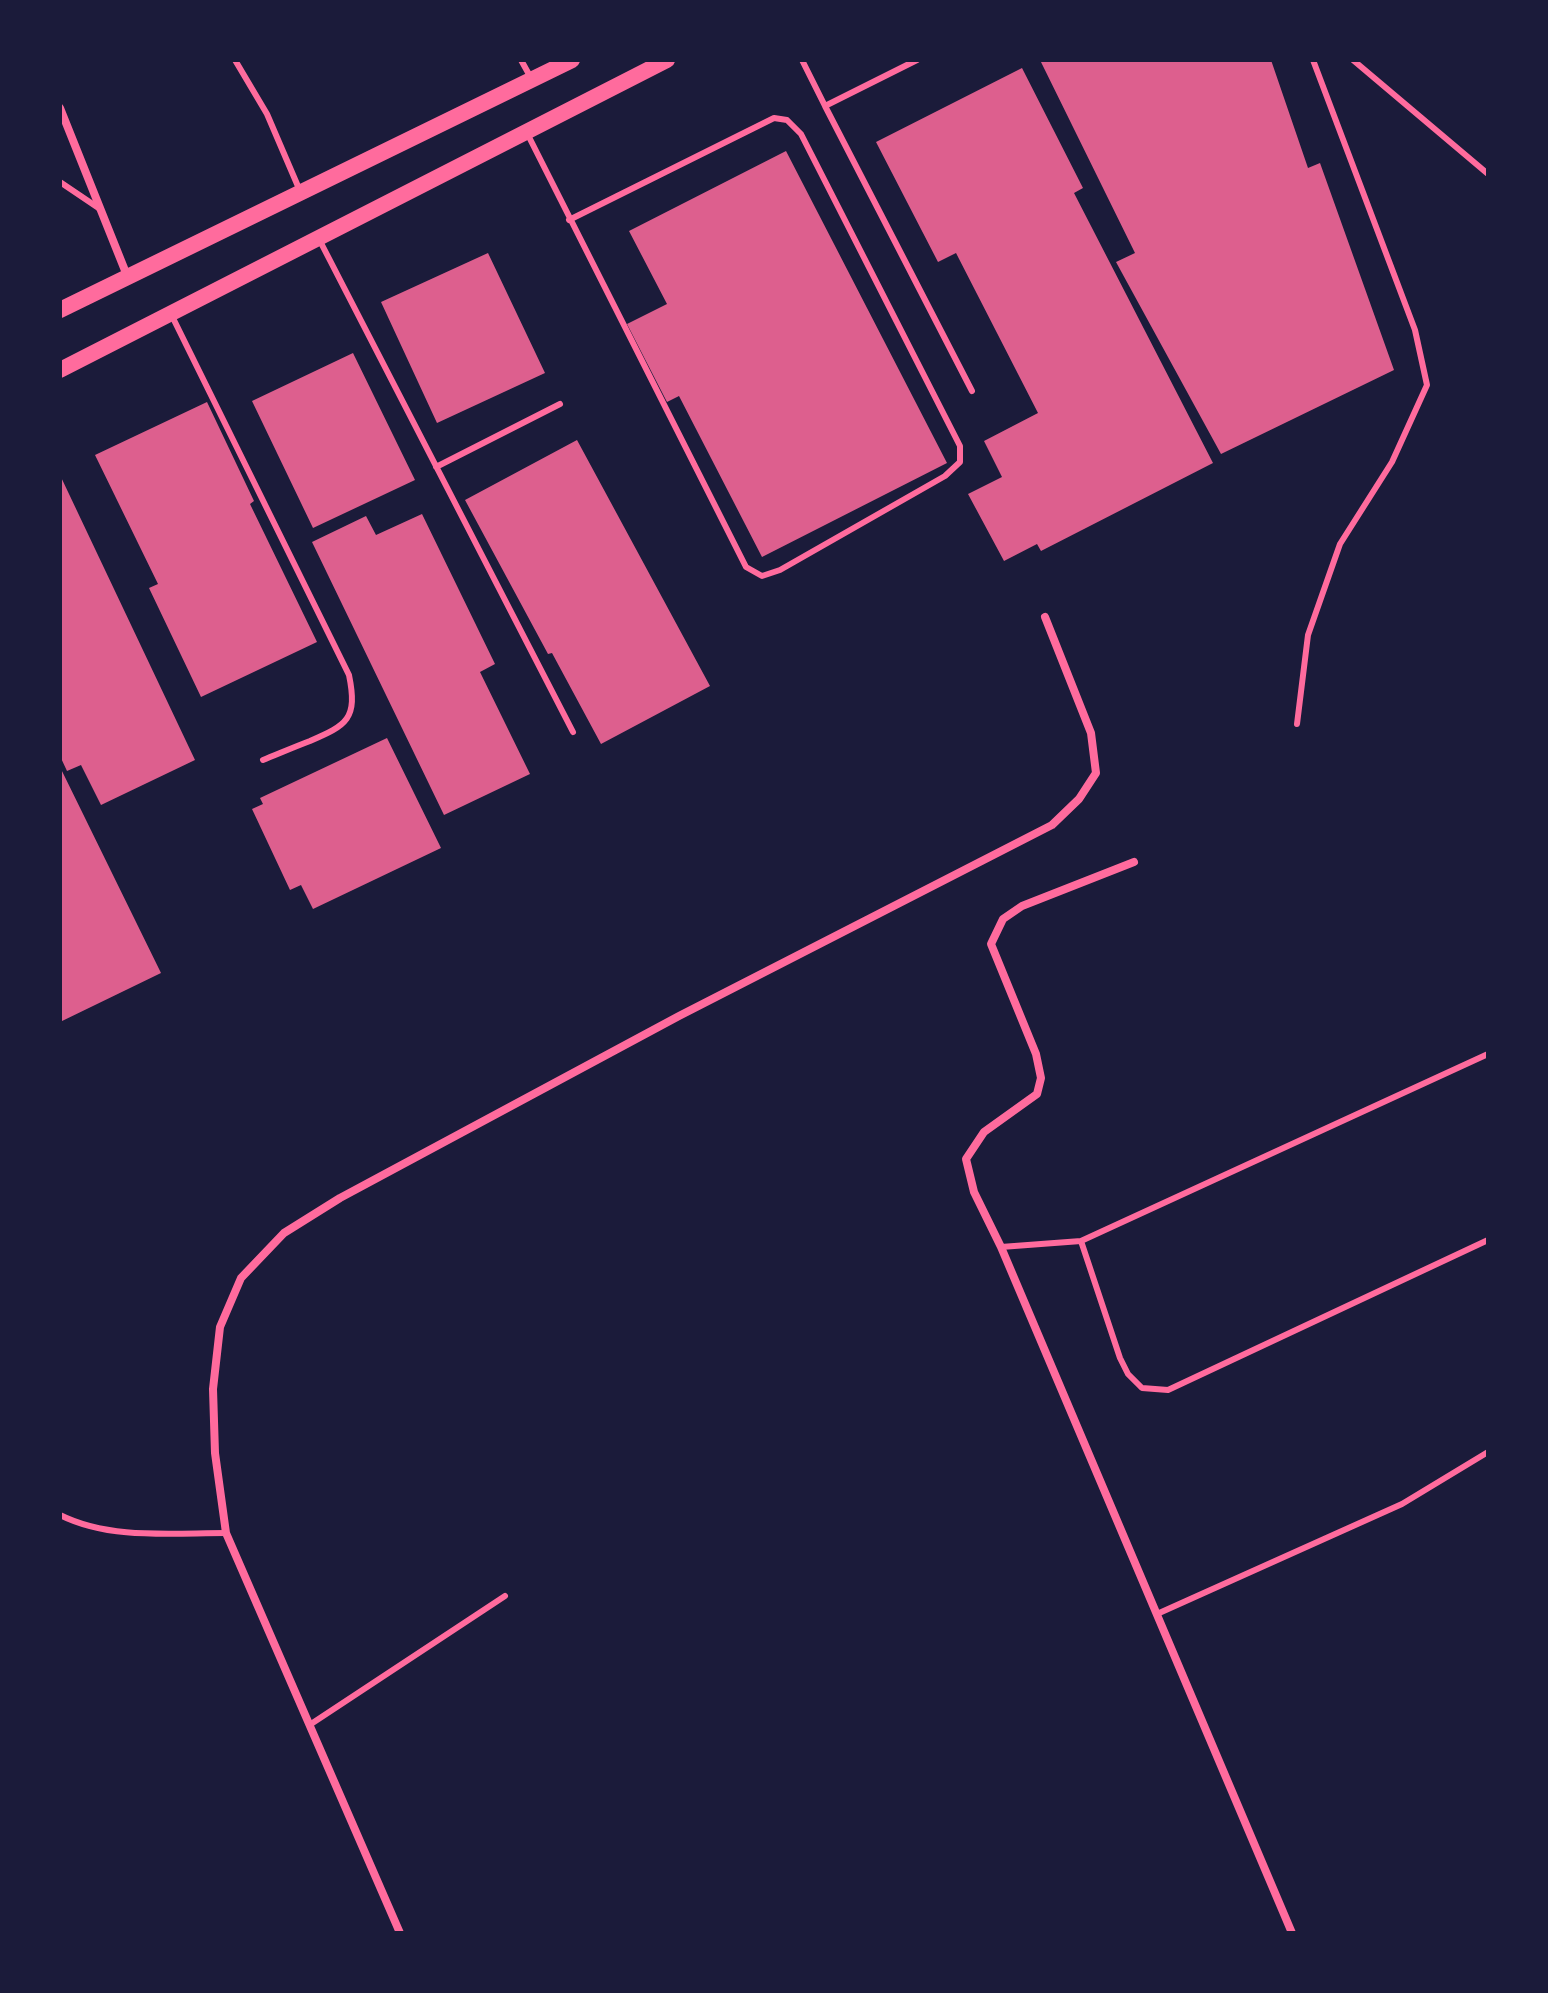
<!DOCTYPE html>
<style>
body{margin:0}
#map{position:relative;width:1548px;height:1993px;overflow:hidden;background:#1b1b3a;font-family:Lato,sans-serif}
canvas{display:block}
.frame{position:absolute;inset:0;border:62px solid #1b1b3a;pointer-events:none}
</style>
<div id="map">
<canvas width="1548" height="1993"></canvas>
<div class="frame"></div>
</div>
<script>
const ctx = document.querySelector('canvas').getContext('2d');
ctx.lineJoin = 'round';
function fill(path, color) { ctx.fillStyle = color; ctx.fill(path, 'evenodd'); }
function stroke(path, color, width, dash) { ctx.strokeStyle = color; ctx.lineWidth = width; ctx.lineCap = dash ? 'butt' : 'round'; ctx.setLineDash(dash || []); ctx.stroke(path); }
fill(new Path2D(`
 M 1040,60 L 1271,60 L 1308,168 L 1320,163 L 1394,370 L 1221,454 L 1116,262 L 1135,253 Z
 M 1022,68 L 1083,188 L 1074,193 L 1213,463 L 1041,551 L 1037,544 L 1004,561 L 968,494 L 1002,477 L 984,441 L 1038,413 L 956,253 L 938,262 L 876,142 Z
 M 786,151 L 947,463 L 762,557 L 679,396 L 667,402 L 627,324 L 667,304 L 629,231 Z
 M 488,253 L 545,373 L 437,423 L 381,302 Z
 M 353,353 L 415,480 L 313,528 L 252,401 Z
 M 207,402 L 254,501 L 250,504 L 317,642 L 201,697 L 149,588 L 158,584 L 95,455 Z
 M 577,440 L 710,686 L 601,744 L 552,653 L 548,654 L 465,500 Z
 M 60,475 L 195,760 L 101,805 L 81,765 L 67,771 L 60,756 Z
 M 422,514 L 495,664 L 480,672 L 530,774 L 444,815 L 312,542 L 366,516 L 376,535 Z
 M 387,738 L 441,848 L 313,909 L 301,885 L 290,890 L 252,809 L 263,804 L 260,798 Z
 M 60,767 L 161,973 L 60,1022 Z`), '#dd5f8e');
stroke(new Path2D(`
 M 235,60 L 267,114 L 300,191
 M 521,60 L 531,78
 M 802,60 L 825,106 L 917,60
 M 1353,60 L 1488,174
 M 825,106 L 972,391
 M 527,133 L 746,567 L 762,576 L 780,570 L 945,476 L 960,462 L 960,446 L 801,134 L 787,120 L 774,118 L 569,220
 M 60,182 L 100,209
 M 320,241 L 573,732
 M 172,316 L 349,675 C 358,719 347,725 310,741 C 294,747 278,754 263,760
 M 436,467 L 560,404
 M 1297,724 L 1308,635 L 1340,544 L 1392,462 L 1427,385 L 1415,330 L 1313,60
 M 1081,1241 L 1120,1358 L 1128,1374 L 1142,1388 L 1168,1390 L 1488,1240
 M 1001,1247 L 1081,1241 L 1488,1054
 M 60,1515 C 110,1540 172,1533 226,1533
 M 1157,1614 L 1402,1504 L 1488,1452
 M 311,1724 L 505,1596`), '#ff6b9d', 6);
stroke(new Path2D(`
 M 60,108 L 128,278
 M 1134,862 L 1022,906 L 1003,919 L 991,944 L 1036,1054 L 1041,1078 L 1037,1094 L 984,1132 L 966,1159 L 974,1192 L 1001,1247 L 1292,1933
 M 400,1933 L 226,1533 L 215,1453 L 213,1389 L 220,1327 L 241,1278 L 284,1233 L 340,1198 L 679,1016 L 1052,825 L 1079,799 L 1096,773 L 1091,733 L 1045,617`), '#ff6b9d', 8);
stroke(new Path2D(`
 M 60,310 L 572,60
 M 60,370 L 667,60`), '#ff6b9d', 16);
</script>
